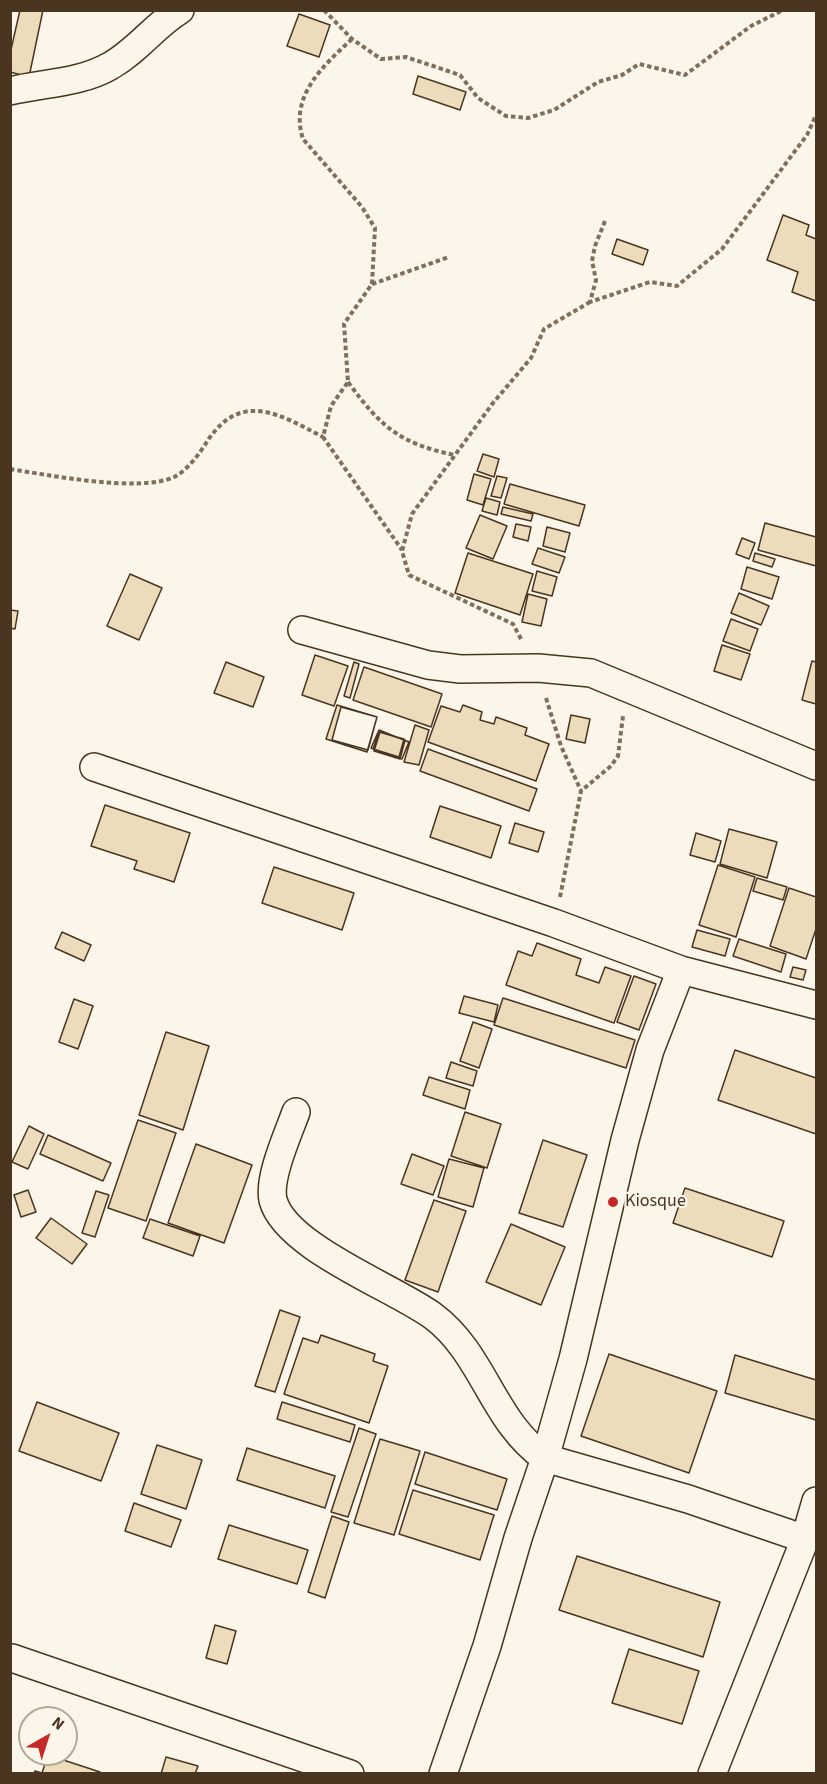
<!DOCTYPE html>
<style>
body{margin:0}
#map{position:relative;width:827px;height:1784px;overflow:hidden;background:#fbf6e9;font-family:"Source Sans 3",sans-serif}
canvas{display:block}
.frame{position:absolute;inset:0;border:12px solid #4a3520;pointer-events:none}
.north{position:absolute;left:18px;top:1706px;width:60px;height:60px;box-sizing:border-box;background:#fbf6e9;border:2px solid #b4a999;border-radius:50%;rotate:39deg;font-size:16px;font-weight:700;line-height:24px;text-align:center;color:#4a3520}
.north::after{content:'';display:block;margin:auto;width:21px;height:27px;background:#c62828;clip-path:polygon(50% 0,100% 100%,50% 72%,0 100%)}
</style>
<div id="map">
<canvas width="827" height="1784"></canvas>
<div class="frame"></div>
<div class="north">N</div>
</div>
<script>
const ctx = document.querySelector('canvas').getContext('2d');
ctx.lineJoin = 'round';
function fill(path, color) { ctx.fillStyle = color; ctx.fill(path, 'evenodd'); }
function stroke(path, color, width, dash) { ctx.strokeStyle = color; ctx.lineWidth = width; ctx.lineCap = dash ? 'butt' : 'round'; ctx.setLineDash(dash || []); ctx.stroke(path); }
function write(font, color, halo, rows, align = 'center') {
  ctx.font = font + ' "Source Sans 3",sans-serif'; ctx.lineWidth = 4.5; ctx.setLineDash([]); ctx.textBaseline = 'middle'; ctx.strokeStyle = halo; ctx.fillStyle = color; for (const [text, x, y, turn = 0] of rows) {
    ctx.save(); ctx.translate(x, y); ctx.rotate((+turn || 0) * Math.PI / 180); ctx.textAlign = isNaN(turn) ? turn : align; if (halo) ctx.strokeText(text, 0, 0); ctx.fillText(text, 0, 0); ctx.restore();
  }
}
const building = new Path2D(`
 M 20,10 L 43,10 L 29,77 L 10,72 L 10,54 Z
 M 299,14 L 330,25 L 319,57 L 287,46 Z
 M 418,76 L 466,92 L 460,110 L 413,94 Z
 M 783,215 L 809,225 L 806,235 L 816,239 L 816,301 L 792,292 L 798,272 L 767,260 Z
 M 617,239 L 648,250 L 643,265 L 612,254 Z
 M 483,454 L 499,459 L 494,477 L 477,471 Z
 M 474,474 L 491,479 L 483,505 L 467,500 Z
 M 497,476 L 507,478 L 501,498 L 491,496 Z
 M 510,484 L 585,505 L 579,526 L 504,504 Z
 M 486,498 L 500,502 L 497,515 L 482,511 Z
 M 503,507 L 533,514 L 531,521 L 501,514 Z
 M 480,515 L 507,526 L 493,559 L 466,548 Z
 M 765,523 L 816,537 L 816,566 L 758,550 Z
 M 516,524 L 531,527 L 528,541 L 513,537 Z
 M 547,527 L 570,533 L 565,552 L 543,546 Z
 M 742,538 L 755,543 L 749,559 L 736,554 Z
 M 538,548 L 565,557 L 559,573 L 532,564 Z
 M 468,553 L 533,574 L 520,615 L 455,593 Z
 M 755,553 L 775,559 L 772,567 L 753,561 Z
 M 747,567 L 779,577 L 772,599 L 741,589 Z
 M 537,571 L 557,577 L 552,596 L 532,591 Z
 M 130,574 L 162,588 L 139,640 L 107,626 Z
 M 739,593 L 769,606 L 761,625 L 731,613 Z
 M 528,594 L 547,599 L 541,626 L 522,622 Z
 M 10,610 L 18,611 L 15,629 L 10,628 Z
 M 731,619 L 758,629 L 750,651 L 723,641 Z
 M 722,645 L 750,654 L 741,680 L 714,671 Z
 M 315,655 L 348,666 L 334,706 L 302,695 Z
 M 812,661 L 816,662 L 816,704 L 802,700 Z
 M 226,662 L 264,677 L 253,707 L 214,693 Z
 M 354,662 L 359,664 L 350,698 L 344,696 Z
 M 364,667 L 442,694 L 431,727 L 353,700 Z
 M 337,705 L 377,717 L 367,752 L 326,739 Z
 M 463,705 L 482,712 L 480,720 L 494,724 L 496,717 L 527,728 L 525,735 L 549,744 L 536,781 L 428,742 L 441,706 L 460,712 Z
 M 341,707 L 377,717 L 368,750 L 332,740 Z
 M 571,715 L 590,719 L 585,743 L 566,739 Z
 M 415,725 L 429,730 L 419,765 L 404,762 Z
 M 379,730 L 409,742 L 402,759 L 371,748 Z
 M 379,732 L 404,739 L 399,757 L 373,749 Z
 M 380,732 L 405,740 L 400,759 L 374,751 Z
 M 428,749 L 537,789 L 529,811 L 420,771 Z
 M 105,805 L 190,833 L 174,882 L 134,869 L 137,861 L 91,846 Z
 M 440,806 L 501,826 L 491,858 L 430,837 Z
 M 515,823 L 544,832 L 538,852 L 509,843 Z
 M 729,829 L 777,842 L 767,878 L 720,864 Z
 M 696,833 L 721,841 L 715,862 L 690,855 Z
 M 718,865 L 755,877 L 736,937 L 699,925 Z
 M 274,867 L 354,893 L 342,930 L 262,903 Z
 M 757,878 L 787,887 L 783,900 L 753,891 Z
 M 789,888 L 816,897 L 816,929 L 806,959 L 770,946 Z
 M 697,930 L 730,939 L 725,956 L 692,947 Z
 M 62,932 L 91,945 L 84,961 L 55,948 Z
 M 739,939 L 786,954 L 781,972 L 733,956 Z
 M 537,943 L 581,959 L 576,975 L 599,983 L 605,967 L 631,976 L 614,1023 L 506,985 L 518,951 L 532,956 Z
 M 793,967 L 806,970 L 803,980 L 790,977 Z
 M 634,976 L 656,984 L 639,1030 L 617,1022 Z
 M 464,996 L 498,1005 L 494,1022 L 459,1013 Z
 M 503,998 L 635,1040 L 626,1068 L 494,1025 Z
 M 74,999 L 93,1006 L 78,1049 L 59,1042 Z
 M 473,1022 L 492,1029 L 479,1068 L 460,1061 Z
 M 166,1032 L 209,1046 L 183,1130 L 139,1115 Z
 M 735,1050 L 816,1078 L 816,1134 L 718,1100 Z
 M 451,1062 L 477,1071 L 473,1086 L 446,1078 Z
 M 429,1077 L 470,1090 L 465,1109 L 423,1095 Z
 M 465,1112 L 501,1124 L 487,1168 L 451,1156 Z
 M 138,1120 L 176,1133 L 146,1221 L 108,1208 Z
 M 29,1126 L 44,1134 L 28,1169 L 12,1162 Z
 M 48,1135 L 111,1163 L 103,1181 L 40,1154 Z
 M 543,1140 L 587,1155 L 563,1227 L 519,1213 Z
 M 196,1144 L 252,1165 L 224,1243 L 168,1223 Z
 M 412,1154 L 444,1166 L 433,1195 L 401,1184 Z
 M 449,1159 L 484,1168 L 473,1207 L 438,1197 Z
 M 685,1188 L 784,1221 L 772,1257 L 673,1223 Z
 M 28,1190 L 36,1212 L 21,1217 L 14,1195 Z
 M 96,1191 L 109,1195 L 95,1237 L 82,1233 Z
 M 434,1200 L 466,1211 L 438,1292 L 405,1280 Z
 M 51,1218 L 87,1244 L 72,1264 L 36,1238 Z
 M 150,1219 L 200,1236 L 193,1256 L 143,1238 Z
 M 511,1224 L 565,1247 L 541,1305 L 486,1282 Z
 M 280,1310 L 300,1317 L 275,1392 L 255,1386 Z
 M 321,1335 L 375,1354 L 373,1361 L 388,1366 L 369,1423 L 284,1394 L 303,1338 L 318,1343 Z
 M 609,1354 L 717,1391 L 689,1473 L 581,1436 Z
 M 735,1355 L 816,1380 L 816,1420 L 725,1393 Z
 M 37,1402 L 119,1433 L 101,1481 L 19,1451 Z
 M 282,1402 L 355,1425 L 350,1442 L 277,1419 Z
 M 359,1428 L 376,1434 L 348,1517 L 331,1512 Z
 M 380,1439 L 420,1451 L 394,1535 L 354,1523 Z
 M 157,1445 L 202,1460 L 186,1509 L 141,1494 Z
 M 247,1448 L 335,1476 L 325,1508 L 237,1480 Z
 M 425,1452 L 507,1479 L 497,1510 L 415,1484 Z
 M 413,1490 L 494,1515 L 480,1560 L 399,1534 Z
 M 134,1503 L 181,1520 L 171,1547 L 125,1531 Z
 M 332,1516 L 349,1522 L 325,1598 L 308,1592 Z
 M 229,1525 L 308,1550 L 297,1584 L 218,1559 Z
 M 577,1556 L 720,1602 L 703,1657 L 559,1610 Z
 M 215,1625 L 236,1631 L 227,1664 L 206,1658 Z
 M 629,1649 L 699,1671 L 682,1724 L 612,1703 Z
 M 48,1755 L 100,1772 L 99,1774 L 34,1774 L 35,1771 L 42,1773 Z
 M 166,1757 L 198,1766 L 195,1774 L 161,1774 Z`);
fill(building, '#ecdcbc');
stroke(building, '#4a3520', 1.5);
const street = new Path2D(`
 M 10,91 C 43,83 81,83 110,66 C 137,51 154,26 180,10
 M 302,630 L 428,665 L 460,669 L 538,668 L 591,673 L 816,766
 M 94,767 L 554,923 L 681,970 L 816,1005
 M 296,1112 C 288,1134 268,1178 273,1200 C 285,1247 395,1288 433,1316 C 484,1354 492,1421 545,1458 L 688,1499 L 805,1539
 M 12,1658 L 350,1774
 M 443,1774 L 487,1646 L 518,1538 L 545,1458 L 573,1359 L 625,1140 L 650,1050 L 681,970
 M 712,1774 L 805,1539 L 816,1501`);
stroke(street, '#4a3520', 30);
stroke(new Path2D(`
 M 324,10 L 352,39 L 381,59 L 406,57 L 460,75 L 478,98 L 506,116 L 528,118 L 554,110 L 598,82 L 622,75 L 639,64 L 685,75 L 751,26 L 783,10
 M 352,39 C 323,66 289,96 303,139 L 362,207 L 375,228 L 372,284 L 344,324 L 348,382 L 331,406 L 323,437 L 402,550
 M 605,221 L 595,246 L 592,261 L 596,280 L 590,302 L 650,282 L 677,286 L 722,249 L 807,135 L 816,115
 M 372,284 L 449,257
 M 348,382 C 381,427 399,443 454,455
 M 10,469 C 48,475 140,493 174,477 C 188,470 200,453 208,440 C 242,390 281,415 323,437
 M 521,639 L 513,624 L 409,575 L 402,551 L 412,514 L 493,403 L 531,358 L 544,329 L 590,302
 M 546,698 L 561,746 L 581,791
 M 560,897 L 581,791 L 611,766 L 618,756 L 623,716`), '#7f6f5c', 4, [4.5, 3]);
stroke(street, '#fbf6e9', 27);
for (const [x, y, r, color] of [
 [613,1202,6,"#c62828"]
]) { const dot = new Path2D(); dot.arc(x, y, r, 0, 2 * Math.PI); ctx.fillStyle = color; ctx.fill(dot); stroke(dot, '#fbf6e9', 2); }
write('18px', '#4a3520', '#fbf6e9', [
 ["Kiosque",625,1202]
], 'left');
</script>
